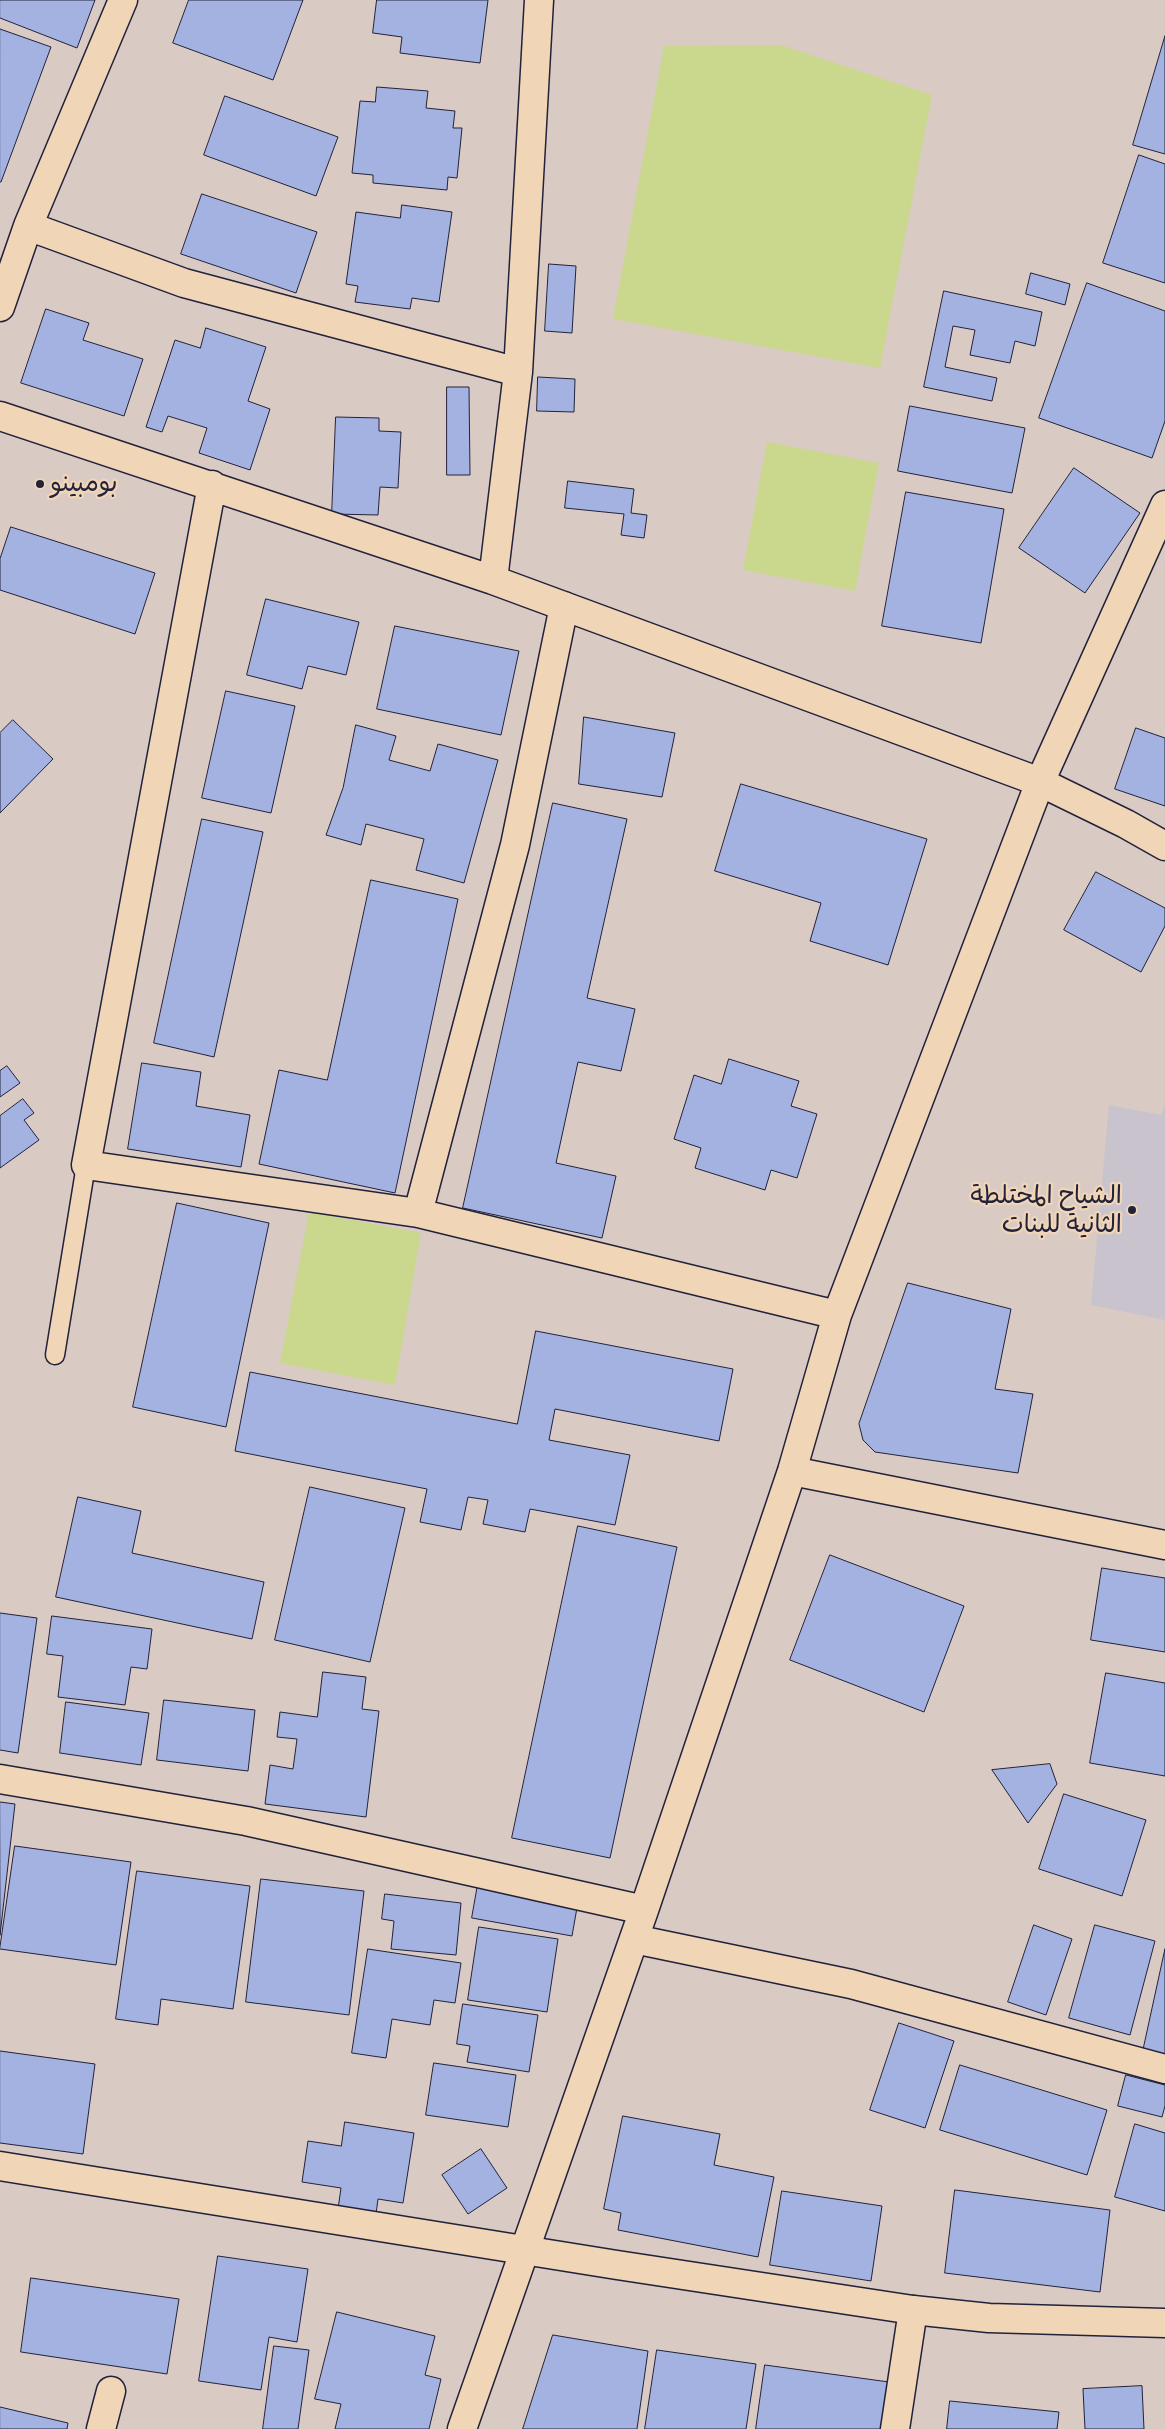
<!DOCTYPE html>
<meta charset="utf-8">
<style>
body{margin:0}
canvas{display:block;background:#d9cac4}
</style>
<canvas width="1165" height="2429"></canvas>
<script>
const ctx = document.querySelector('canvas').getContext('2d');
ctx.lineJoin = 'round';
function fill(path, color) { ctx.fillStyle = color; ctx.fill(path, 'evenodd'); }
function stroke(path, color, width, dash) { ctx.strokeStyle = color; ctx.lineWidth = width; ctx.lineCap = dash ? 'butt' : 'round'; ctx.setLineDash(dash || []); ctx.stroke(path); }
function write(font, color, halo, rows, align = 'center') {
  ctx.font = font + ' Caveat,"Playpen Sans Arabic",sans-serif'; ctx.lineWidth = 4.5; ctx.setLineDash([]); ctx.textBaseline = 'middle'; ctx.strokeStyle = halo; ctx.fillStyle = color; for (const [text, x, y, turn = 0] of rows) {
    ctx.save(); ctx.translate(x, y); ctx.rotate((+turn || 0) * Math.PI / 180); ctx.textAlign = isNaN(turn) ? turn : align; if (halo) ctx.strokeText(text, 0, 0); ctx.fillText(text, 0, 0); ctx.restore();
  }
}
fill(new Path2D(`
 M 1165,1104 L 1165,1320 L 1091,1305 L 1109,1105 L 1161,1115 Z`), '#c9c3cd');
fill(new Path2D(`
 M 781,45 L 932,95 L 880,368 L 613,319 L 664,46 Z
 M 767,442 L 879,463 L 855,591 L 743,570 Z
 M 309,1212 L 421,1233 L 395,1385 L 280,1363 Z`), '#c9d88c');
const building = new Path2D(`
 M 0,0 L 95,0 L 77,48 L 0,18 Z
 M 189,0 L 303,0 L 273,80 L 173,43 Z
 M 377,0 L 488,0 L 480,63 L 400,53 L 402,37 L 373,33 Z
 M 0,29 L 51,47 L 1,182 L 0,182 Z
 M 1165,36 L 1165,154 L 1133,145 Z
 M 377,87 L 428,91 L 426,108 L 455,111 L 453,128 L 462,128 L 457,178 L 448,177 L 447,190 L 373,183 L 373,175 L 352,173 L 360,101 L 375,102 Z
 M 225,96 L 338,137 L 316,196 L 204,155 Z
 M 1139,155 L 1165,164 L 1165,283 L 1103,263 Z
 M 202,194 L 317,232 L 296,293 L 181,254 Z
 M 402,205 L 452,212 L 439,302 L 412,298 L 410,309 L 355,302 L 358,286 L 346,284 L 356,212 L 400,218 Z
 M 549,264 L 576,266 L 572,333 L 545,331 Z
 M 1031,273 L 1070,284 L 1065,305 L 1026,294 Z
 M 1087,283 L 1165,311 L 1165,421 L 1152,458 L 1039,418 Z
 M 944,291 L 1042,312 L 1035,346 L 1015,341 L 1010,363 L 970,355 L 975,330 L 953,326 L 945,367 L 997,378 L 992,401 L 924,387 Z
 M 46,309 L 89,323 L 83,340 L 143,359 L 124,416 L 21,383 Z
 M 206,328 L 266,347 L 248,401 L 270,409 L 250,470 L 199,453 L 207,428 L 168,416 L 162,432 L 146,427 L 175,340 L 200,348 Z
 M 538,377 L 575,379 L 574,412 L 537,411 Z
 M 447,387 L 469,387 L 470,475 L 447,475 Z
 M 910,406 L 1025,428 L 1012,493 L 898,471 Z
 M 336,417 L 379,418 L 379,431 L 401,432 L 398,488 L 380,487 L 378,515 L 332,514 Z
 M 1074,468 L 1140,513 L 1085,593 L 1019,548 Z
 M 568,481 L 634,489 L 631,513 L 647,515 L 644,538 L 621,535 L 624,514 L 565,508 Z
 M 906,492 L 1004,509 L 981,643 L 882,626 Z
 M 11,527 L 155,573 L 135,634 L 0,590 L 0,559 Z
 M 266,599 L 359,622 L 346,675 L 308,666 L 302,689 L 247,675 Z
 M 395,626 L 519,651 L 501,735 L 377,709 Z
 M 226,691 L 295,706 L 271,813 L 202,798 Z
 M 584,717 L 675,733 L 662,797 L 579,784 Z
 M 13,720 L 53,759 L 0,813 L 0,733 Z
 M 356,725 L 396,736 L 389,760 L 430,771 L 438,744 L 498,760 L 464,883 L 416,870 L 424,839 L 366,824 L 361,845 L 326,835 L 343,788 Z
 M 1136,728 L 1165,738 L 1165,806 L 1115,789 Z
 M 741,784 L 927,839 L 888,965 L 810,941 L 821,903 L 715,871 Z
 M 553,803 L 627,819 L 587,998 L 635,1009 L 621,1071 L 578,1062 L 556,1163 L 616,1176 L 602,1238 L 463,1208 Z
 M 202,819 L 263,832 L 214,1057 L 154,1043 Z
 M 1096,872 L 1165,908 L 1165,926 L 1141,972 L 1064,930 Z
 M 371,880 L 458,899 L 395,1193 L 259,1164 L 279,1070 L 327,1080 Z
 M 729,1059 L 799,1081 L 791,1106 L 817,1114 L 797,1178 L 771,1170 L 765,1190 L 695,1168 L 701,1148 L 674,1139 L 694,1075 L 721,1084 Z
 M 142,1063 L 201,1072 L 196,1106 L 250,1115 L 241,1167 L 128,1149 Z
 M 7,1066 L 20,1083 L 0,1097 L 0,1071 Z
 M 23,1099 L 34,1113 L 24,1120 L 39,1140 L 0,1168 L 0,1116 Z
 M 177,1203 L 269,1223 L 226,1427 L 133,1407 Z
 M 908,1283 L 1011,1309 L 995,1389 L 1033,1394 L 1018,1473 L 875,1452 L 863,1440 L 859,1424 Z
 M 536,1331 L 733,1369 L 719,1441 L 555,1409 L 549,1440 L 630,1455 L 615,1525 L 530,1509 L 525,1532 L 483,1524 L 488,1500 L 468,1497 L 461,1530 L 420,1522 L 427,1489 L 235,1451 L 250,1372 L 517,1424 Z
 M 310,1487 L 405,1508 L 370,1662 L 275,1640 Z
 M 78,1497 L 141,1511 L 132,1553 L 264,1582 L 252,1639 L 56,1597 Z
 M 578,1526 L 677,1547 L 610,1858 L 512,1838 Z
 M 830,1555 L 964,1606 L 924,1712 L 790,1660 Z
 M 1102,1568 L 1165,1578 L 1165,1652 L 1091,1640 Z
 M 0,1613 L 37,1618 L 18,1753 L 0,1750 Z
 M 52,1616 L 152,1629 L 147,1669 L 131,1667 L 125,1705 L 58,1697 L 63,1656 L 47,1654 Z
 M 323,1672 L 366,1677 L 362,1709 L 379,1711 L 366,1817 L 265,1804 L 270,1765 L 293,1769 L 297,1739 L 277,1737 L 280,1712 L 317,1717 Z
 M 1106,1673 L 1165,1683 L 1165,1776 L 1090,1763 Z
 M 164,1700 L 255,1710 L 248,1771 L 157,1760 Z
 M 66,1702 L 149,1713 L 141,1765 L 60,1753 Z
 M 1050,1764 L 1057,1784 L 1028,1823 L 992,1770 Z
 M 1064,1794 L 1146,1820 L 1122,1896 L 1039,1869 Z
 M 0,1802 L 15,1804 L 0,1935 Z
 M 15,1846 L 131,1862 L 116,1965 L 0,1949 Z
 M 137,1871 L 250,1886 L 233,2009 L 161,1999 L 158,2025 L 116,2019 Z
 M 261,1879 L 364,1891 L 349,2015 L 246,2002 Z
 M 478,1884 L 578,1902 L 572,1936 L 472,1918 Z
 M 385,1894 L 461,1903 L 456,1955 L 391,1949 L 394,1921 L 382,1919 Z
 M 1034,1925 L 1072,1939 L 1046,2015 L 1008,2002 Z
 M 1095,1925 L 1155,1941 L 1130,2035 L 1069,2018 Z
 M 479,1927 L 558,1939 L 547,2012 L 468,2000 Z
 M 368,1949 L 461,1963 L 455,2003 L 434,2000 L 430,2025 L 392,2019 L 386,2058 L 352,2053 Z
 M 1165,1949 L 1165,2061 L 1142,2056 Z
 M 463,2004 L 538,2015 L 529,2072 L 467,2062 L 470,2046 L 457,2044 Z
 M 899,2023 L 954,2041 L 925,2128 L 870,2110 Z
 M 0,2051 L 95,2064 L 83,2154 L 0,2143 Z
 M 434,2063 L 516,2075 L 508,2127 L 426,2115 Z
 M 960,2065 L 1107,2110 L 1087,2175 L 940,2130 Z
 M 1126,2075 L 1165,2085 L 1165,2106 L 1162,2117 L 1118,2106 Z
 M 623,2116 L 720,2134 L 714,2165 L 774,2177 L 758,2257 L 618,2230 L 621,2213 L 604,2209 Z
 M 345,2122 L 414,2133 L 403,2203 L 378,2199 L 376,2214 L 338,2209 L 341,2188 L 302,2182 L 308,2141 L 341,2146 Z
 M 1135,2124 L 1165,2133 L 1165,2211 L 1115,2197 Z
 M 481,2149 L 507,2188 L 468,2214 L 442,2175 Z
 M 955,2190 L 1110,2210 L 1100,2292 L 945,2273 Z
 M 782,2191 L 882,2206 L 871,2281 L 770,2265 Z
 M 218,2256 L 308,2269 L 297,2342 L 269,2337 L 261,2390 L 199,2381 Z
 M 31,2278 L 179,2299 L 167,2374 L 21,2352 Z
 M 337,2312 L 435,2336 L 425,2375 L 441,2379 L 429,2429 L 335,2429 L 341,2404 L 315,2399 Z
 M 553,2335 L 648,2351 L 637,2429 L 523,2429 Z
 M 274,2346 L 309,2350 L 298,2429 L 263,2429 Z
 M 657,2350 L 756,2364 L 746,2429 L 645,2429 Z
 M 765,2365 L 889,2382 L 883,2429 L 756,2429 Z
 M 1142,2386 L 1144,2429 L 1085,2429 L 1083,2389 Z
 M 950,2401 L 1059,2412 L 1057,2429 L 947,2429 Z
 M 0,2407 L 68,2423 L 67,2429 L 0,2429 Z`);
fill(building, '#a3b2e1');
stroke(building, '#22223b', 1);
const service = new Path2D(`
 M 55,1355 L 86,1165`);
const minor = new Path2D(`
 M 123,0 L 28,226 L 184,283 L 518,372
 M 0,307 L 28,226
 M 0,416 L 493,580 L 1040,782 L 1126,824 L 1165,846
 M 212,485 L 86,1165 L 418,1213 L 837,1315
 M 493,580 L 518,372 L 539,0
 M 418,1213 L 515,845 L 564,606
 M 792,1471 L 1165,1545
 M 0,1779 L 246,1821 L 644,1910
 M 634,1939 L 851,1984 L 1165,2069
 M 101,2429 L 111,2391
 M 462,2429 L 644,1910 L 792,1471 L 837,1315 L 1040,782 L 1165,505
 M 895,2429 L 913,2310`);
const tertiary = new Path2D(`
 M 0,2166 L 617,2265 L 913,2310 L 989,2318 L 1165,2323`);
stroke(service, '#22223b', 21);
stroke(minor, '#22223b', 31);
stroke(tertiary, '#22223b', 31);
stroke(service, '#f0d5b7', 18);
stroke(minor, '#f0d5b7', 28);
stroke(tertiary, '#f0d5b7', 28);
for (const [x, y, r, color] of [
 [40,484,5,"#22223b"],
 [1132,1210,5,"#22223b"]
]) { const dot = new Path2D(); dot.arc(x, y, r, 0, 2 * Math.PI); ctx.fillStyle = color; ctx.fill(dot); stroke(dot, '#f0d5b7', 2); }
write('25px', '#22223b', '#f0d5b7', [
 ["بومبينو",50,484],
 ["الشياح المختلطة",1122,1196,"right"],
 ["الثانية للبنات",1122,1225,"right"]
], 'left');
</script>
